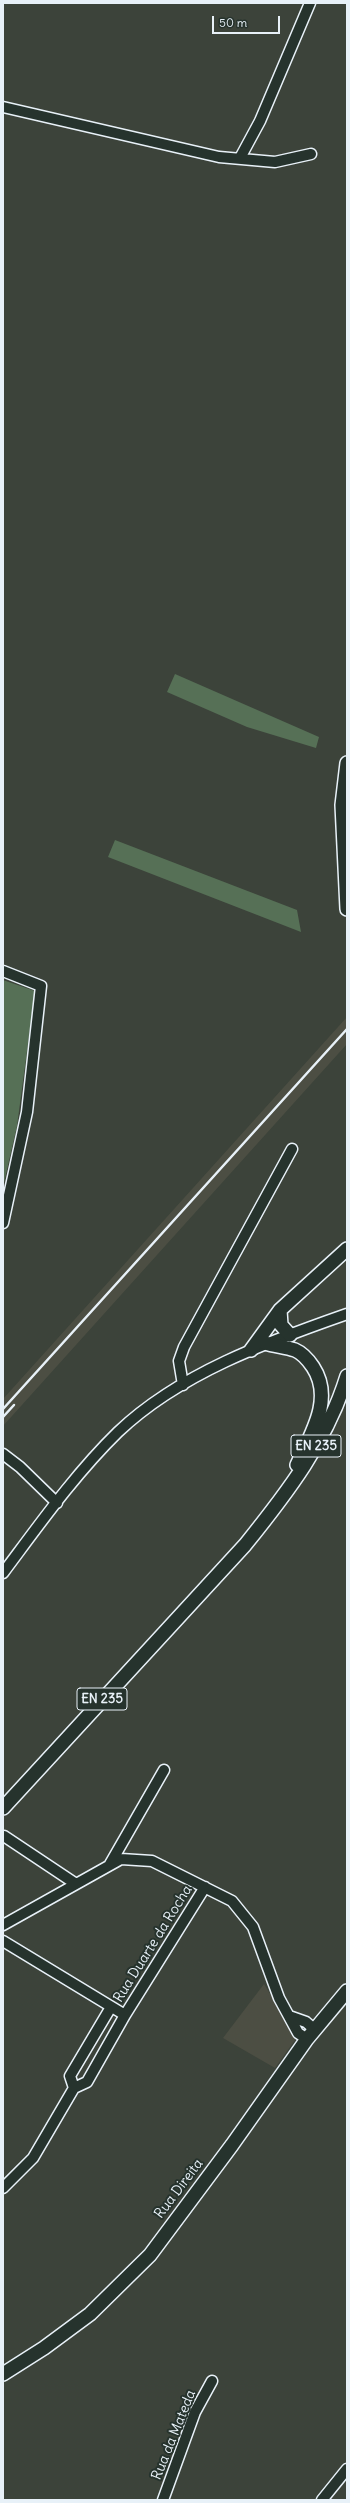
<!DOCTYPE html>
<style>
body{margin:0}
#map{position:relative;width:350px;height:2503px;overflow:hidden;background:#3c433a;font-family:Delius,sans-serif}
canvas{display:block}
.frame{position:absolute;inset:0;border:4px solid #e8f1f8;pointer-events:none}
.scale{position:absolute;left:212px;top:16px;width:68px;height:18px;box-sizing:border-box;border:2px solid #e8f1f8;border-top:0;padding-left:5px;font-size:12px;line-height:14px;white-space:nowrap;color:#e8f1f8;-webkit-text-stroke:3px #26332d;paint-order:stroke}
</style>
<div id="map">
<canvas width="350" height="2503"></canvas>
<div class="frame"></div>
<div class="scale">50 m</div>
</div>
<script>
const ctx = document.querySelector('canvas').getContext('2d');
ctx.lineJoin = 'round';
function fill(path, color) { ctx.fillStyle = color; ctx.fill(path, 'evenodd'); }
function stroke(path, color, width, dash) { ctx.strokeStyle = color; ctx.lineWidth = width; ctx.lineCap = dash ? 'butt' : 'round'; ctx.setLineDash(dash || []); ctx.stroke(path); }
function write(font, color, halo, rows, align = 'center') {
  ctx.font = font + ' Delius,sans-serif'; ctx.lineWidth = 4; ctx.setLineDash([]); ctx.textBaseline = 'middle'; ctx.strokeStyle = halo; ctx.fillStyle = color; for (const [text, x, y, turn = 0] of rows) {
    ctx.save(); ctx.translate(x, y); ctx.rotate((+turn || 0) * Math.PI / 180); ctx.textAlign = isNaN(turn) ? turn : align; if (halo) ctx.strokeText(text, 0, 0); ctx.fillText(text, 0, 0); ctx.restore();
  }
}
fill(new Path2D(`
 M 347,1017 L 347,1044 L 3,1426 L 3,1399 Z
 M 264,1984 L 294,2033 L 295,2040 L 275,2068 L 223,2038 Z`), '#4c4e43');
fill(new Path2D(`
 M 175,674 L 319,737 L 316,748 L 247,727 L 167,692 Z
 M 115,840 L 297,910 L 301,932 L 108,857 Z
 M 3,980 L 35,991 L 17,1126 L 3,1187 Z`), '#567056');
const minor = new Path2D(`
 M 3,107 L 219,157 L 275,162 L 311,154
 M 240,158 L 260,121 L 310,3
 M 3,971 L 41,986 L 27,1112 L 3,1223
 M 183,1385 L 179,1361 L 184,1347 L 292,1149
 M 3,1454 L 20,1467 L 57,1503
 M 3,1573 C 39,1525 75,1474 118,1432 C 180,1373 267,1342 347,1314
 M 4,1836 L 76,1884
 M 110,1864 L 164,1770
 M 3,1925 L 121,1859 L 152,1861 L 232,1901 L 253,1927 L 279,1998 L 298,2033 L 307,2039
 M 3,1941 L 125,2015
 M 111,2007 L 70,2076 L 74,2088 L 87,2082 L 125,2015 L 205,1887
 M 289,2016 L 306,2022 L 315,2030
 M 3,2188 L 33,2158 L 74,2088
 M 163,2500 L 195,2412 L 212,2381
 M 322,2500 L 347,2469`);
const major = new Path2D(`
 M 347,763 L 342,805 L 347,909
 M 280,1310 L 281,1325 L 290,1335
 M 265,1343 C 275,1346 286,1347 295,1350 C 302,1353 309,1361 313,1367 C 334,1399 311,1434 297,1465
 M 251,1350 L 280,1310 L 347,1249
 M 3,1808 L 245,1545 C 287,1493 327,1441 347,1376
 M 3,2374 L 44,2348 L 90,2314 L 150,2255 L 232,2145 L 307,2039 L 347,1991`);
stroke(minor, '#e8f1f8', 13);
stroke(major, '#e8f1f8', 16);
stroke(minor, '#26332d', 10);
stroke(major, '#26332d', 13);
stroke(new Path2D(`
 M 3,1409 L 347,1029
 M 3,1417 L 14,1405`), '#e8f1f8', 2.5);
for (const [x, y, w] of [
 [316,1446,50],
 [102,1699,50]
]) { const box = new Path2D(); box.roundRect(x - w / 2, y - 11, w, 22, 3); ctx.fillStyle = '#26332d'; ctx.fill(box); stroke(box, '#e8f1f8', 1); }
write('bold 13px', '#e8f1f8', null, [
 ["EN 235",316,1446],
 ["EN 235",102,1699]
]);
write('14px', '#e8f1f8', '#26332d', [
 ["Rua Duarte da Rocha",153,1944,-58],
 ["Rua Direita",179,2189,-53],
 ["Rua da Mateda",174,2435,-68]
]);
</script>
